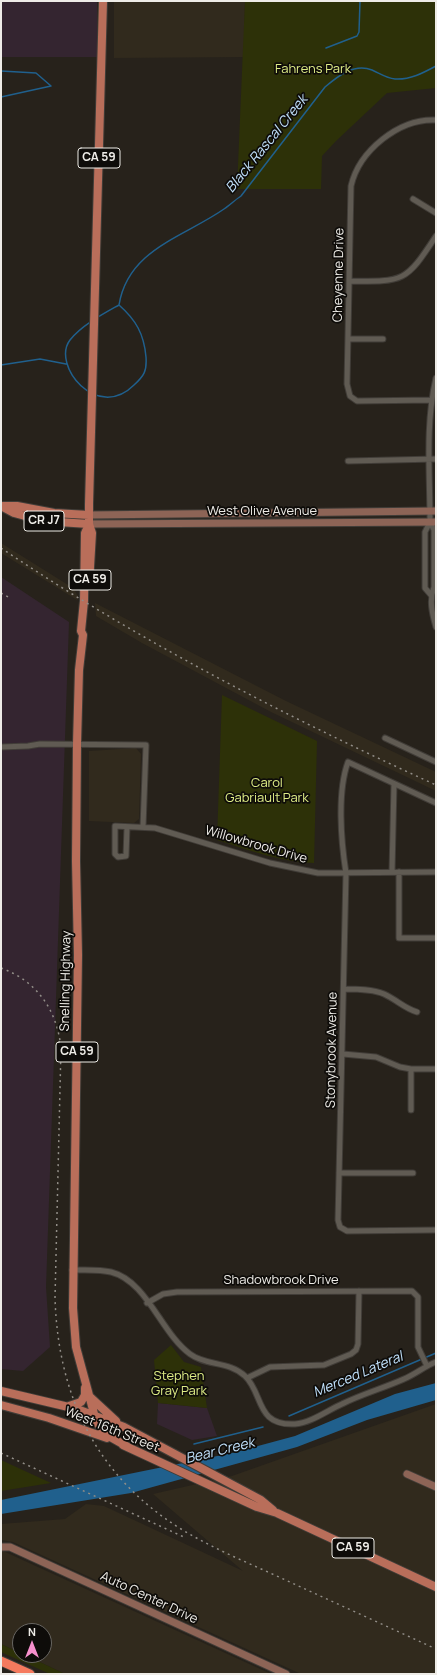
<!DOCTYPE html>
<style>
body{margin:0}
#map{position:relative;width:437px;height:1675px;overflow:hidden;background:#27221b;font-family:Manrope,sans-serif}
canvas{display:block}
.frame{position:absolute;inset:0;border:2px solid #eeece7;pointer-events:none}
.north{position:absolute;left:12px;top:1623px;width:40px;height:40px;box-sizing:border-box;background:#0e0c09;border:1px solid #686662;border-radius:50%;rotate:0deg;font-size:11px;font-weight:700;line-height:16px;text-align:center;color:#eeece7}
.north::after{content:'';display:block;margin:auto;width:14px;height:18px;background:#f790cd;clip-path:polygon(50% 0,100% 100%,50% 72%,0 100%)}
</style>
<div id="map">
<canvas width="437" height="1675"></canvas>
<div class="frame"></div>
<div class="north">N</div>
</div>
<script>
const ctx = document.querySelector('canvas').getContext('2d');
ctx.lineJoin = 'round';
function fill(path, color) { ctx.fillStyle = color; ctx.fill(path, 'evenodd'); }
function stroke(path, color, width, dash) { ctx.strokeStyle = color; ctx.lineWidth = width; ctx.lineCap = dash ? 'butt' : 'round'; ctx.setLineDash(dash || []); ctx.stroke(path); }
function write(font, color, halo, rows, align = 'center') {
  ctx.font = font + ' Manrope,sans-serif'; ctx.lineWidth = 3.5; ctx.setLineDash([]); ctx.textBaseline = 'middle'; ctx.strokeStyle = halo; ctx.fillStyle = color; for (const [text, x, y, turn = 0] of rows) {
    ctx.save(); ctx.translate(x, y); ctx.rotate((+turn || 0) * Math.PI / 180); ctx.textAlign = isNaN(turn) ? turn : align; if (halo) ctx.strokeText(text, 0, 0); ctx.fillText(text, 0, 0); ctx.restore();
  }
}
fill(new Path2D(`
 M 114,1 L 245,1 L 244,57 L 114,58 Z
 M 1,543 L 73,588 L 78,596 L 77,600 L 1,553 Z
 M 95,603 L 286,701 L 436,772 L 436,791 L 271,712 L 142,643 L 96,616 Z
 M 136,748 L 141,754 L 139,819 L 134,823 L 89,821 L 89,751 Z
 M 436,1404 L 436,1674 L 301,1674 L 13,1542 L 1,1540 L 1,1524 L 65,1519 L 86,1504 L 104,1506 L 243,1571 L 153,1494 L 232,1476 Z
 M 1,1550 L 3,1551 L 271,1674 L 65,1674 L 25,1655 L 44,1655 L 44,1631 L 20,1631 L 20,1653 L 1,1644 Z`), '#312a1d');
fill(new Path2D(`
 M 1,1 L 97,1 L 97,57 L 1,57 Z
 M 1,577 L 69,622 L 46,1287 L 50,1347 L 23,1371 L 1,1369 Z
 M 158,1403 L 207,1408 L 217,1436 L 192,1440 L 157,1424 Z`), '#342530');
fill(new Path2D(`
 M 245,1 L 436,1 L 436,88 L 387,93 L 336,141 L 322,156 L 321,189 L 237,189 Z
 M 222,695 L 317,741 L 314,863 C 281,862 249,850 217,840 Z
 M 171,1345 L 184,1362 L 201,1367 L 207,1408 L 158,1403 L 154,1360 Z
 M 1,1460 L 51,1483 L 1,1491 Z
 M 1,1644 L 20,1653 L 20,1655 L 25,1655 L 65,1674 L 50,1674 L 1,1652 Z`), '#2d3108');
fill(new Path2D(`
 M 436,1383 L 436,1400 L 367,1420 L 297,1447 L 131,1493 L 1,1514 L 1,1500 L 232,1453 L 295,1436 L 395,1394 Z`), '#20608d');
stroke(new Path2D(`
 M 326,48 L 357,36 L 359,32 L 360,1
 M 1,71 L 36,73 L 51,86
 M 1,97 L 51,86
 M 119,305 C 128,249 184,237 224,209 C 230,205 235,200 241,196 L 325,87 C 338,76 354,63 372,70 C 381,74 386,78 395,79 C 410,80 423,73 436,66
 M 119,305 C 136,320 144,334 146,357 C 147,371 144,376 134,385 C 97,422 51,365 70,340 C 82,325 103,314 119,305 Z
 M 1,365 L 40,359 L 66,364
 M 289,1416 L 436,1353
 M 194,1444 L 263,1427`), '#20608d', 1.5);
const street = new Path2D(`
 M 413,199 L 436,213
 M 350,281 C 404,282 406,282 436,236
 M 349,339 L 383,339
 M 436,378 C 425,425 430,474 430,522 L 434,530 L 434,587 C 429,600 432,613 436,627
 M 432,400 L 357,401 L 350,396 L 347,384 L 351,186 C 359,151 399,118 436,120
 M 348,461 L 436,459
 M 430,522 L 425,532 L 425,588 L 431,595
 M 385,738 L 436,762
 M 1,747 L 28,746 L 40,744 L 146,745 L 143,827
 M 436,803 L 348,762 C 337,792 341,841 346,873 L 338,1220 L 340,1227 L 347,1231 L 436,1230
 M 127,827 L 126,856 L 118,857 L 115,854 L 115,826 L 155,828 L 270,863 L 318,873 L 436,872
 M 392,872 L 394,784
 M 399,872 L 399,938 L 436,938
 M 344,989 C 357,989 373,989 384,994 C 397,1000 404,1008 417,1012
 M 343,1054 L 376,1057 L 400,1067 L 411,1069 L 436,1069
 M 411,1110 L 411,1069
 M 339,1173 L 413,1173
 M 72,1270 C 85,1270 99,1269 111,1272 C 147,1281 161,1333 190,1354 C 206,1366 229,1361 245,1376 C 264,1394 255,1426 295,1424 C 311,1423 328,1410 342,1404 C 362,1394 384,1388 404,1379 C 416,1374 425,1366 436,1362
 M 147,1303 L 163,1294 L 177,1292 L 412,1291 L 418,1297 L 418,1347 L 427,1366
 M 247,1378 L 270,1367 L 324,1365 L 351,1354 L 356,1350 L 358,1344 L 359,1291`);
const secondary = new Path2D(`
 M 89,515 L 436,511
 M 89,524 L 436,522
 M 407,1474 L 436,1487
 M 1,1547 L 10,1547 L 286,1674`);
const primary = new Path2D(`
 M 1,506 L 14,513 L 43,521 L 89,524
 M 3,506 L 17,506 L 54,513 L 89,515
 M 89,524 L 85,533 L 84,601 L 81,631 L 83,635 L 79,670 L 77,744 L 76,861 L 78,955 L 73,1308 L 76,1347 L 96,1421 L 105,1434 L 128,1447
 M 89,584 L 92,533 L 89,524 L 89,504 L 103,1
 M 1,1391 L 77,1409 L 124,1427 L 261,1500 L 273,1510
 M 90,1397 L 116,1421
 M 1,1405 L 49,1418 L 107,1438
 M 69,1406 L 81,1402 L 85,1395 L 85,1388
 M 123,1445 L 257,1507 L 277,1513 L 436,1587`);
const highway = new Path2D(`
 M 1,1661 L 30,1674`);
stroke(street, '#413d38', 7);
stroke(secondary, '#413d38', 9);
stroke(primary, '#413d38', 10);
stroke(highway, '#413d38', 11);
stroke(street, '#605b53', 5);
stroke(secondary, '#8d6456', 7);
stroke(primary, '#b96e5a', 8);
stroke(highway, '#f57a5e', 9);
stroke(new Path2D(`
 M 1,548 C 139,641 285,716 436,785
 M 1,593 L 10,598
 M 1,968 C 37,981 57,1010 61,1048 L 55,1298 C 58,1396 96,1476 181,1529 C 212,1548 246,1562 279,1577 C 331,1601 384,1625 436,1649
 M 1,1453 L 186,1538`), '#928e88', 1.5, [2, 4]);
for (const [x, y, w] of [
 [99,158,42],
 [44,521,40],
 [90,580,42],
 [77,1052,42],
 [353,1548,42]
]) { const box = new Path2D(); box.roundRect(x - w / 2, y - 10, w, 20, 3); ctx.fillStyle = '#0e0c09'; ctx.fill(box); stroke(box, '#eeece7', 1); }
write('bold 12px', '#eeece7', null, [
 ["CA 59",99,158],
 ["CR J7",44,521],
 ["CA 59",90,580],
 ["CA 59",77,1052],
 ["CA 59",353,1548]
]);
write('13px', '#deec86', '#0e0c09', [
 ["Fahrens Park",313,69],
 ["Carol",267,783],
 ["Gabriault Park",267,798],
 ["Stephen",179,1376],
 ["Gray Park",179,1391]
]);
write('13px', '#eeece7', '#0e0c09', [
 ["Cheyenne Drive",339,275,-89],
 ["West Olive Avenue",262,511],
 ["Willowbrook Drive",256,845,16],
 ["Snelling Highway",66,981,-89],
 ["Stonybrook Avenue",332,1050,-89],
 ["Shadowbrook Drive",281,1280],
 ["West 16th Street",112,1430,22],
 ["Auto Center Drive",149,1598,25]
]);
write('italic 14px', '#c1e1fc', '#0e0c09', [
 ["Black Rascal Creek",267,144,-51],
 ["Merced Lateral",358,1375,-23],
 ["Bear Creek",220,1451,-14]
]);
</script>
